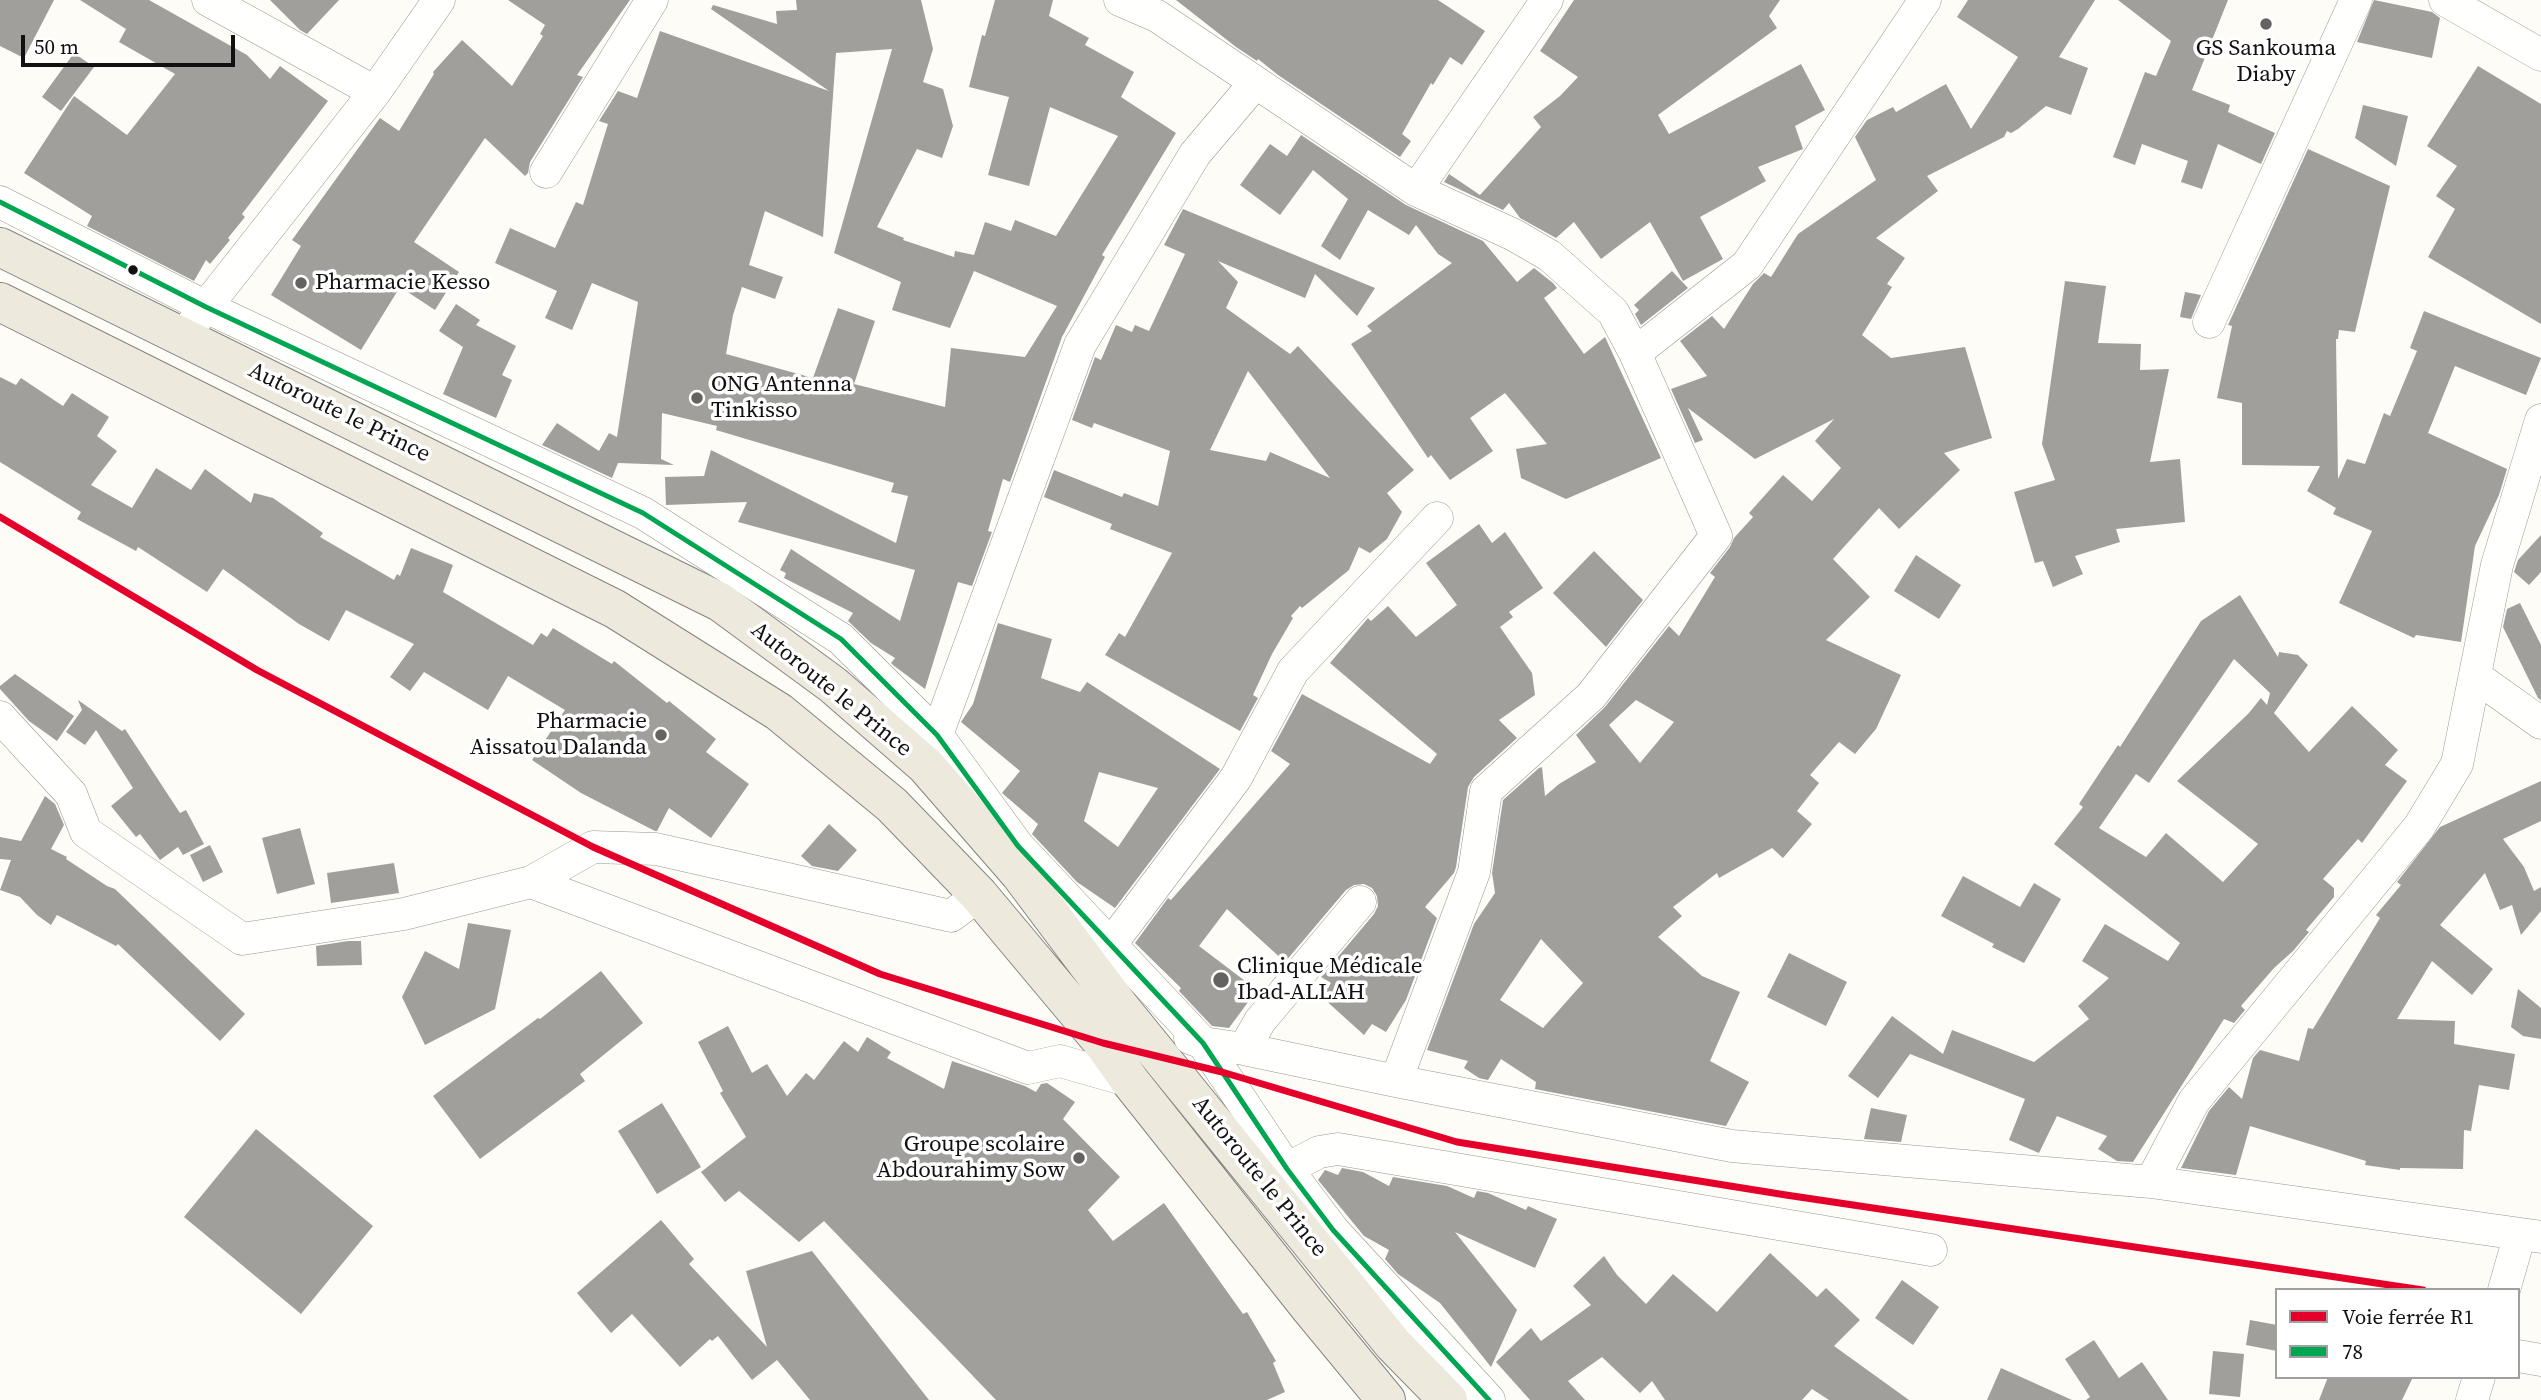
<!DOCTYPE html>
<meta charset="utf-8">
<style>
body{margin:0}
#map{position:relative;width:2541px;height:1400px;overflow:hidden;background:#fdfcf7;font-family:"Source Serif 4",serif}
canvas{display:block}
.legend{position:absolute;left:2275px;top:1288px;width:245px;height:91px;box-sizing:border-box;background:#fff;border:2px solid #a0a0a0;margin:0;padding:9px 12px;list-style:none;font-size:21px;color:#111}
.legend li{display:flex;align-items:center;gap:14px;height:35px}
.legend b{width:35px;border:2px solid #a0a0a0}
.scale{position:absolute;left:21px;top:35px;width:214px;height:32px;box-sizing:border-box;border:4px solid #111;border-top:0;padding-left:9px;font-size:21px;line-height:24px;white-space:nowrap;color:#111;-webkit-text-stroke:5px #fff;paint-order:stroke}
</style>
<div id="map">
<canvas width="2541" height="1400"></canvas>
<ul class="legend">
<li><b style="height:9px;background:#e4002b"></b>Voie ferrée R1</li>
<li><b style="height:9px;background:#00a651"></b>78</li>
</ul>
<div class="scale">50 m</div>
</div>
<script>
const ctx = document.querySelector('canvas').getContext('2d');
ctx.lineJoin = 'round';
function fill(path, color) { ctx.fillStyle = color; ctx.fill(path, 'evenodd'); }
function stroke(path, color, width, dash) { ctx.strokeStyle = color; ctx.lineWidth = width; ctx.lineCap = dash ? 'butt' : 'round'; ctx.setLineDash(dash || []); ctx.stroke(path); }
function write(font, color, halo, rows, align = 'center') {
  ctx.font = font + ' "Source Serif 4",serif'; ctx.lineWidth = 7; ctx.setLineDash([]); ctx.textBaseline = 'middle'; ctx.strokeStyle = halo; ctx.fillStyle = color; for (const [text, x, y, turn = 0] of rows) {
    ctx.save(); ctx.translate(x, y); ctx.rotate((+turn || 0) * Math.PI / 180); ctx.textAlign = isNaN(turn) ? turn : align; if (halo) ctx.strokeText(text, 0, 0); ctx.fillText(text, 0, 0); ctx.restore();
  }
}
fill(new Path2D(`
 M 0,0 L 54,0 L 24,58 L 0,46 Z
 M 80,0 L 149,0 L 247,55 L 270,79 L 280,66 L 328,101 L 242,214 L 245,217 L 228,238 L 230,240 L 210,264 L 206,260 L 194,281 L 87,226 L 92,216 L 24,173 L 74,96 L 127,135 L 175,74 L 119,42 L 126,29 Z
 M 270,0 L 339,0 L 307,34 L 300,30 Z
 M 508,0 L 630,0 L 577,75 L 583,77 L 530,162 L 528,173 L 525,176 L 485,138 L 414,242 L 459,272 L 435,310 L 400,287 L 361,350 L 271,295 L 301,246 L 292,240 L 380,118 L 399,131 L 434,74 L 433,72 L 462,40 L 512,86 L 543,36 L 540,34 L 545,25 Z
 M 796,0 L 921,0 L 933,49 L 923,82 L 943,89 L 953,126 L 942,158 L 917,149 L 877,227 L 904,238 L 903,240 L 954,257 L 955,251 L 974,255 L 985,222 L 1011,231 L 1015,220 L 1056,236 L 1118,136 L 1050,107 L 1029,186 L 988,175 L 1009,97 L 969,87 L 982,35 L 985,36 L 995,0 L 1053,0 L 1049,16 L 1089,38 L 1085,45 L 1134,72 L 1121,97 L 1176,133 L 1102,255 L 1105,257 L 1062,337 L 1010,482 L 1003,479 L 988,531 L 992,532 L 972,586 L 958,582 L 925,689 L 893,665 L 891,663 L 895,658 L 871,643 L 848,621 L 853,613 L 784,578 L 786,573 L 780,570 L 791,549 L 900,621 L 915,570 L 738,522 L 747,502 L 666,505 L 665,477 L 704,476 L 711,450 L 896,543 L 908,496 L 891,492 L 894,483 L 716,430 L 717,426 L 662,413 L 661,459 L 674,465 L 618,463 L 612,478 L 542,445 L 557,423 L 599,451 L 609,433 L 617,437 L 638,302 L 592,283 L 572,330 L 545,318 L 557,291 L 495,263 L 510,228 L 555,248 L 576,202 L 583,205 L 608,124 L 599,121 L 618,91 L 637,98 L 660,31 L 829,91 L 711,9 L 713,5 L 777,24 L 776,11 L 797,10 ZM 892,49 L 834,253 L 901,282 L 892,310 L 950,328 L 974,271 L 1057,306 L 1025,357 L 951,348 L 945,407 L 854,384 L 875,321 L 838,308 L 813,378 L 726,354 L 733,315 L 742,287 L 775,299 L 783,277 L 749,265 L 765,211 L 823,237 L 836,53 Z
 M 1176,0 L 1438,0 L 1485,31 L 1462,65 L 1450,57 L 1433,85 L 1431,83 L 1402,134 L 1411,141 L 1400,157 L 1278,75 L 1258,59 L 1257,61 L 1236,47 Z
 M 1574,0 L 1780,0 L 1769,16 L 1777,28 L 1658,115 L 1669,134 L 1801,64 L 1825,110 L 1795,126 L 1803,149 L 1758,167 L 1766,181 L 1700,217 L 1723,259 L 1683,281 L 1650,222 L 1601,259 L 1574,222 L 1556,238 L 1520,218 L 1509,203 L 1503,210 L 1444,182 L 1449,174 L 1480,195 L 1541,127 L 1533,117 L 1560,96 L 1578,77 L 1540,51 Z
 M 1968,0 L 2095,0 L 2059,57 L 2088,68 L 2071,115 L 2046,106 L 2018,129 L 2011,133 L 2007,131 L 2004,137 L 1927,176 L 1938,191 L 1876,238 L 1905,258 L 1887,284 L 1892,287 L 1862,335 L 1891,358 L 1965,347 L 1992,438 L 1944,453 L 1960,470 L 1899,529 L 1879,508 L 1833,559 L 1870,597 L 1826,640 L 1901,675 L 1876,729 L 1855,754 L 1839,742 L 1810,775 L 1819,783 L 1797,811 L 1812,824 L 1783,858 L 1772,848 L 1719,878 L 1717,873 L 1673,907 L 1682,916 L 1658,937 L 1702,976 L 1740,992 L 1710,1061 L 1749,1082 L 1726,1126 L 1535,1089 L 1536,1082 L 1501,1059 L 1488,1080 L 1479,1078 L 1464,1068 L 1468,1061 L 1427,1050 L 1474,924 L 1495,893 L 1492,873 L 1503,800 L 1539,768 L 1542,767 L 1545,796 L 1559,784 L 1596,762 L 1576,735 L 1605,707 L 1669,626 L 1679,636 L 1715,577 L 1710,573 L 1730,547 L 1734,538 L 1753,517 L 1749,513 L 1783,475 L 1812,501 L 1841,468 L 1815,441 L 1834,419 L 1755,459 L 1688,408 L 1703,440 L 1695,443 L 1671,389 L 1707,376 L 1680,341 L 1712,316 L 1724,329 L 1753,284 L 1764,273 L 1771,277 L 1798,234 L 1876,180 L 1855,137 L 1867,120 L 1893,107 L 1896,112 L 1946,84 L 1971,129 L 2018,57 L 1957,17 ZM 1636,700 L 1674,722 L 1640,763 L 1609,725 ZM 1541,939 L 1583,983 L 1543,1028 L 1500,1000 Z
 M 2118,0 L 2228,0 L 2192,90 L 2230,105 L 2228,112 L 2275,133 L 2261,164 L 2218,144 L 2202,189 L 2181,182 L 2188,161 L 2142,144 L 2135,165 L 2113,157 L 2145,72 L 2156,76 L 2171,41 Z
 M 2374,0 L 2432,12 L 2440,18 L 2432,58 L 2357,42 Z
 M 74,53 L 94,67 L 61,111 L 42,97 Z
 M 2478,66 L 2541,104 L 2541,324 L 2428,257 L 2455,209 L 2436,196 L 2457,166 L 2427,146 Z
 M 2363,105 L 2408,116 L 2396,166 L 2355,138 Z
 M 1301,135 L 1406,205 L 1483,241 L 1517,282 L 1534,268 L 1553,283 L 1557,288 L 1544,298 L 1584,354 L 1605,337 L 1661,458 L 1566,499 L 1521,478 L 1516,449 L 1547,444 L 1505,393 L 1470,418 L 1493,451 L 1450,480 L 1431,455 L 1428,458 L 1351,344 L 1372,331 L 1367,326 L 1452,263 L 1438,254 L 1416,225 L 1409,235 L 1368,210 L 1340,260 L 1321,246 L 1348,199 L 1313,170 L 1280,215 L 1240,185 L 1270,144 L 1287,156 Z
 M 2308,149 L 2390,186 L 2355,332 L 2339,330 L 2338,339 L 2336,339 L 2338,479 L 2347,459 L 2365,464 L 2384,413 L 2390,416 L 2417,351 L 2410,348 L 2424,311 L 2541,358 L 2526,395 L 2455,366 L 2428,433 L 2507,469 L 2499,495 L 2475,546 L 2461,642 L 2416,635 L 2414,638 L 2339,603 L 2372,531 L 2333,514 L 2336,508 L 2307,491 L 2320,466 L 2242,465 L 2242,403 L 2217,398 L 2232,326 L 2228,325 Z
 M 1183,209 L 1375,288 L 1357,316 L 1315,274 L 1305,298 L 1218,261 L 1238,282 L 1226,308 L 1290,354 L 1298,346 L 1414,470 L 1387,493 L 1402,512 L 1387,539 L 1370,553 L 1359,547 L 1349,570 L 1302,608 L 1300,606 L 1291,616 L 1293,618 L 1272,654 L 1253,695 L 1258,698 L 1240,731 L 1105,655 L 1119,633 L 1125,637 L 1172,553 L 1110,529 L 1112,524 L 1044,497 L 1054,470 L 1122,497 L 1124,493 L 1158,506 L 1170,451 L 1094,423 L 1092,428 L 1072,420 L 1095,357 L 1101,360 L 1116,325 L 1132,332 L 1135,325 L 1149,331 L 1185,254 L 1164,245 ZM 1248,371 L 1330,478 L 1270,452 L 1266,461 L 1210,450 Z
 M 1672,271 L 1688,288 L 1641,325 L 1635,314 L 1639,310 L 1634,305 Z
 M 2065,281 L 2106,286 L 2098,343 L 2141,344 L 2140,370 L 2169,369 L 2150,462 L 2180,459 L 2185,522 L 2116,529 L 2120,542 L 2075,556 L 2083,574 L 2053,587 L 2043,561 L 2035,563 L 2014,492 L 2055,480 L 2042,444 Z
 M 2185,292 L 2201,295 L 2191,319 L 2180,317 Z
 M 456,304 L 480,320 L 476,325 L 516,346 L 502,375 L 512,380 L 496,418 L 443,394 L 463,347 L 439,331 Z
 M 0,377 L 16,385 L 21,378 L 63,406 L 72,393 L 109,417 L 97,436 L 117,451 L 91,485 L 132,508 L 156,468 L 191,490 L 205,469 L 251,503 L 254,493 L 273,498 L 323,533 L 320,537 L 394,580 L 397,574 L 400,576 L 411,548 L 453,565 L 443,592 L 533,645 L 541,633 L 547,637 L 553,628 L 612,664 L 614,661 L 667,703 L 669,701 L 716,739 L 706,752 L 749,784 L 711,838 L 669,808 L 657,831 L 655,831 L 581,793 L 532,760 L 565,710 L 508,676 L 488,710 L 424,672 L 410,691 L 390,677 L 414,644 L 346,610 L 329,641 L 299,624 L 223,569 L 207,592 L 138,547 L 136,551 L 77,519 L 81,512 L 0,462 Z
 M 1479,524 L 1492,543 L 1505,532 L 1543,588 L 1509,612 L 1513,617 L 1500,627 L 1532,673 L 1535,695 L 1499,720 L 1517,738 L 1474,777 L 1468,787 L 1456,867 L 1454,873 L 1425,907 L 1437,918 L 1406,1000 L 1386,1032 L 1372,1024 L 1364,1035 L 1322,997 L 1331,983 L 1321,977 L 1374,914 L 1378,906 L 1377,896 L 1372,888 L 1364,884 L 1354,885 L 1346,890 L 1285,962 L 1227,909 L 1199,946 L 1257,990 L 1229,1028 L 1212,1026 L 1179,991 L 1181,988 L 1135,943 L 1168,898 L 1171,900 L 1290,764 L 1271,751 L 1302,694 L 1430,764 L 1437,754 L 1330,663 L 1368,618 L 1371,621 L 1388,606 L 1416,637 L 1457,605 L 1426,563 Z
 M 2541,535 L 2541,572 L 2529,585 L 2514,572 L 2518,560 Z
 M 1594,551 L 1643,600 L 1606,647 L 1553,593 Z
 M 1916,555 L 1961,585 L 1939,619 L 1894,591 Z
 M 2240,595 L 2278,657 L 2279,652 L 2298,655 L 2308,665 L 2274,713 L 2309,752 L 2352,706 L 2398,750 L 2385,765 L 2407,781 L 2362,843 L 2358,839 L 2323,879 L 2334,888 L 2334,897 L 2306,930 L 2309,932 L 2293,951 L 2274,968 L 2241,1006 L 2245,1010 L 2234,1023 L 2224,1019 L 2133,1162 L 2117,1161 L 2098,1149 L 2107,1136 L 2057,1116 L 2039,1153 L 2009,1140 L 2025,1099 L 1910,1054 L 1878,1098 L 1848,1076 L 1892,1016 L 1943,1054 L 1952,1030 L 2034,1062 L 2089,1019 L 2078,1006 L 2109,978 L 2082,961 L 2105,924 L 2168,961 L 2180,943 L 2054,844 L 2083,807 L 2079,804 L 2118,745 L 2120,747 L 2201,621 ZM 2234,659 L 2270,693 L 2267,705 L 2261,698 L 2248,714 L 2177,781 L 2258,844 L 2223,882 L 2166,833 L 2146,857 L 2099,828 L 2136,774 L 2149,783 Z
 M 2520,603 L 2541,645 L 2541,700 L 2538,698 L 2503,627 L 2507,609 Z
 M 998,623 L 1052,639 L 1041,678 L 1080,692 L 1087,682 L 1220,769 L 1115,908 L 1077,882 L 1032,834 L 1038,824 L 1002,793 L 1020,771 L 961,722 L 973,704 ZM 1099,772 L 1158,788 L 1118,847 L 1084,821 Z
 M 15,674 L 74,716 L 57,741 L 29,721 L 0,689 L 0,686 Z
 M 78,700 L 122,731 L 125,729 L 180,813 L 186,810 L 204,844 L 183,855 L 178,847 L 160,860 L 140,834 L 136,837 L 111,806 L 133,788 L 96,730 L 85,745 L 66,732 L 82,710 Z
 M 2541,781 L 2541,821 L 2503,839 L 2524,867 L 2534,891 L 2541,887 L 2541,911 L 2521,935 L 2512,905 L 2500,910 L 2485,873 L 2440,925 L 2493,969 L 2472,995 L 2432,961 L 2397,1019 L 2455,1021 L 2454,1044 L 2515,1054 L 2509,1090 L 2479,1085 L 2471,1131 L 2464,1130 L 2463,1169 L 2400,1168 L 2400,1170 L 2365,1165 L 2366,1161 L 2250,1126 L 2236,1175 L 2181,1168 L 2209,1111 L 2229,1087 L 2242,1099 L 2253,1058 L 2260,1050 L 2299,1061 L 2308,1028 L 2313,1029 L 2380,918 L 2376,915 L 2401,885 L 2397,882 L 2440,827 Z
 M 45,796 L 55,804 L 64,825 L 51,849 L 67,857 L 66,859 L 107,886 L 115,889 L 245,1014 L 220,1041 L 118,944 L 116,946 L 57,915 L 51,925 L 37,915 L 20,897 L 0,890 L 11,860 L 0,859 L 0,837 L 21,841 Z
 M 829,824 L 857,850 L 838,871 L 812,866 L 801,856 Z
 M 300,828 L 315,884 L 277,894 L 262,838 Z
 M 210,845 L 223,872 L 203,882 L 190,855 Z
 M 394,863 L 399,893 L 331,903 L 327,873 Z
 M 1963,876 L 2020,907 L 2034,883 L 2061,899 L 2024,963 L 1992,947 L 1994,944 L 1941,916 Z
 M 468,923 L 511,930 L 495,1009 L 425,1045 L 402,997 L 425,951 L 459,969 Z
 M 348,941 L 361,941 L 362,965 L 317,966 L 316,946 Z
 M 1789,953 L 1847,982 L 1826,1026 L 1767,997 Z
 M 601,971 L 643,1023 L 580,1074 L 585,1081 L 480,1159 L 433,1096 L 538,1018 L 540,1019 Z
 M 2518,989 L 2541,1008 L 2541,1039 L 2523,1036 L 2511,1027 Z
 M 728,1026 L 752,1073 L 767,1064 L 787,1096 L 806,1073 L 814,1080 L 844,1041 L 858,1052 L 867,1037 L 891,1052 L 887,1058 L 944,1089 L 952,1061 L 1025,1086 L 1036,1092 L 1041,1084 L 1047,1083 L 1075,1102 L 1063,1119 L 1120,1177 L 1088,1210 L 1113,1241 L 1164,1203 L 1243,1314 L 1247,1312 L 1276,1361 L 1273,1363 L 1285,1392 L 1267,1400 L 996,1400 L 824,1221 L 799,1242 L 739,1191 L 725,1202 L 701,1172 L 746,1137 L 720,1093 L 723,1091 L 698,1042 Z
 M 662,1103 L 701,1167 L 657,1194 L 618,1131 Z
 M 1871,1108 L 1907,1115 L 1901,1142 L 1864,1139 Z
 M 256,1129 L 373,1226 L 301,1314 L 184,1217 Z
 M 1342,1168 L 1363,1172 L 1389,1186 L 1393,1177 L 1447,1186 L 1474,1198 L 1477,1191 L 1488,1193 L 1526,1210 L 1528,1206 L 1557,1219 L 1535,1268 L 1455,1232 L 1517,1310 L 1491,1367 L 1440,1303 L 1398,1274 L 1385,1259 L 1389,1250 L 1364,1236 L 1318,1180 L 1325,1170 L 1338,1175 Z
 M 661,1220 L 694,1259 L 689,1264 L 767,1347 L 746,1271 L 812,1251 L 929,1400 L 810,1400 L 777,1360 L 752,1380 L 718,1336 L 712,1341 L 710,1339 L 680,1367 L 632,1314 L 611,1333 L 577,1293 Z
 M 1770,1253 L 1817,1297 L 1826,1288 L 1860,1320 L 1834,1346 L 1909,1400 L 1829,1400 L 1812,1389 L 1802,1400 L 1665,1400 L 1652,1381 L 1640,1393 L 1602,1357 L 1568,1381 L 1585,1400 L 1530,1400 L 1496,1362 L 1531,1328 L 1541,1341 L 1591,1305 L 1573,1286 L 1604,1256 L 1617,1275 L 1646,1304 L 1673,1274 L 1717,1312 Z
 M 1902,1280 L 1939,1307 L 1913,1345 L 1875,1318 Z
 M 2250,1320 L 2277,1325 L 2277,1351 L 2246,1345 Z
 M 2094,1340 L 2119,1378 L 2142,1362 L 2168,1400 L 2086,1400 L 2090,1397 L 2065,1359 Z
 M 2213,1351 L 2244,1354 L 2240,1397 L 2209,1394 Z
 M 2001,1368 L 2072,1400 L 1987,1400 Z
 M 2328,1377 L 2413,1377 L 2402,1400 L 2319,1400 Z`), '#a19f9c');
const minor = new Path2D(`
 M 208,0 L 375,92
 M 1120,0 L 1157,16 L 1416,190 L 1514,235 L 1550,256 L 1613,312 L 1635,353 L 1716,536 L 1591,696 L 1486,791 L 1474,872 L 1396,1081
 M 2445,0 L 2541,55
 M 546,172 L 652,0
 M 1416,190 L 1547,0
 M 0,202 L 206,307 L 643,513 L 841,639 L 937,735 L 1018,846 L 1203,1043 L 1287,1169 L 1333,1230 L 1489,1400
 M 194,322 L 375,92 L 439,0
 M 2209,322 L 2356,0
 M 1635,353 L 1747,265 L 1925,0
 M 2475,676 L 2541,723
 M 0,717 L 71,794 L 86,832 L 242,939 L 404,914 L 531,882 L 593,847 L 656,849 L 951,916 L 979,895
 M 931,751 L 1080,345 L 1195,154 L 1255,83
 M 531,882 L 1028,1068 L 1060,1061 L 1130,1081
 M 1111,944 L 1236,778 L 1293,671 L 1437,518
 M 1190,1038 L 1203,1043 L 1244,1049 L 1396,1081 L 1732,1146 L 2151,1182 L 2541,1237
 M 1244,1049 L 1260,1021 L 1360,902
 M 1287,1169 L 1319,1152 L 1338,1149 L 1931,1250
 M 2151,1182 L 2194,1101 L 2419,827 L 2457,764 L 2497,565 L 2541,420
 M 2504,1290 L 2520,1234
 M 2518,1356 L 2541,1360
 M 2472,1400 L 2479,1377`);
const major = new Path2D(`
 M 0,247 L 720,602 L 833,685 L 926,766 L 1020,874 L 1119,1006 L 1393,1344 L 1448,1400
 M 0,302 L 615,609 L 779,712 L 892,805 L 979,895 L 1103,1043 L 1130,1081 L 1310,1308 L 1386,1400`);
stroke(minor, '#979795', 33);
stroke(major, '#858482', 40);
stroke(minor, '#fffffe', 32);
stroke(major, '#ede9dc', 38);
stroke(new Path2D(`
 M 0,202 L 206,307 L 643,513 L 841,639 L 937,735 L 1018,846 L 1203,1043 L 1287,1169 L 1333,1230 L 1489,1400`), '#00a651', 5);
stroke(new Path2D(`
 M 0,517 L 257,670 L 593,847 L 880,974 L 1103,1043 L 1222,1072 L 1457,1142 L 1786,1195 L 2423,1290`), '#e4002b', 7);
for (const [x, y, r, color] of [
 [2266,24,7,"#646362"],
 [133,270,6,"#111"],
 [301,283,7,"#646362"],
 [697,398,7,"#646362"],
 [661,735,7,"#646362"],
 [1221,980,9,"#646362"],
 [1079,1158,7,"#646362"]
]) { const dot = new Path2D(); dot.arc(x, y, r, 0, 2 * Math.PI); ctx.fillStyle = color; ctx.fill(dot); stroke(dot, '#fff', 2.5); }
write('23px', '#111', '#fff', [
 ["GS Sankouma",2266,49,"center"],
 ["Diaby",2266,75,"center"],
 ["Pharmacie Kesso",315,283],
 ["ONG Antenna",711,385],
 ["Tinkisso",711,411],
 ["Pharmacie",647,722,"right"],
 ["Aissatou Dalanda",647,748,"right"],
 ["Clinique Médicale",1237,967],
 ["Ibad-ALLAH",1237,993],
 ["Groupe scolaire",1065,1145,"right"],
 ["Abdourahimy Sow",1065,1171,"right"]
], 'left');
write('23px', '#111', '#fff', [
 ["Autoroute le Prince",339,413,26],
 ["Autoroute le Prince",831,690,39],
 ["Autoroute le Prince",1259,1177,51]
]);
</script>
